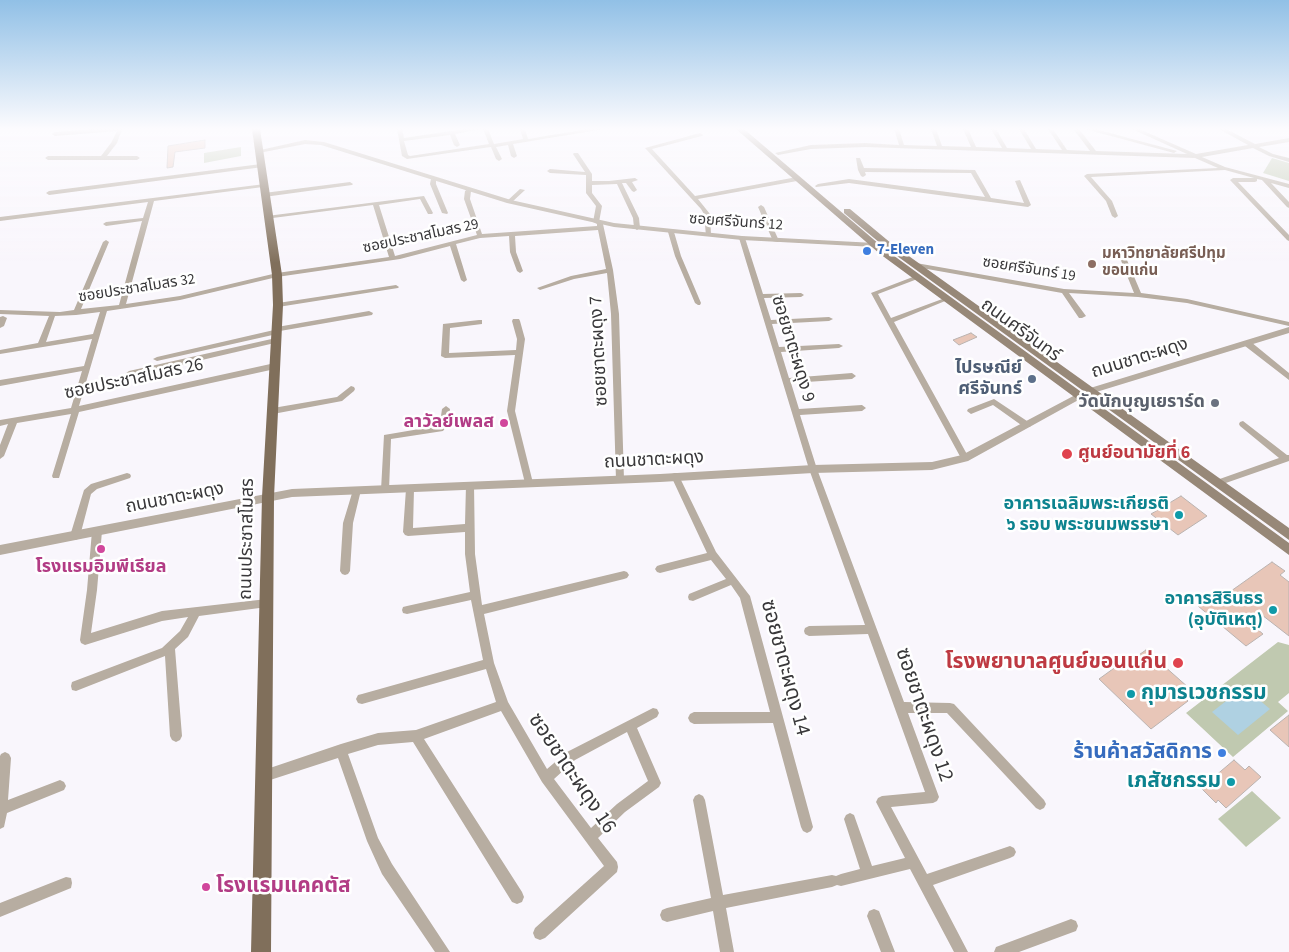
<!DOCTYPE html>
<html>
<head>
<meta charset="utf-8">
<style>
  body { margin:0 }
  canvas { display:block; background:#f9f6fc }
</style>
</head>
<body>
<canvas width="1289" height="952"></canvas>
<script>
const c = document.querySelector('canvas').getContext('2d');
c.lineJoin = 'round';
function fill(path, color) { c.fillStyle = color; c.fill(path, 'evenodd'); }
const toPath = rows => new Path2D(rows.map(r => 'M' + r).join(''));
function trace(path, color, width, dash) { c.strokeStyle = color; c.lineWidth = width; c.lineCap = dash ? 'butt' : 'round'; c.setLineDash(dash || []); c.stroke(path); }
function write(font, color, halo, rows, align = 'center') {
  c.font = font + ' "Source Sans 3","Noto Sans Thai",sans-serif'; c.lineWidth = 5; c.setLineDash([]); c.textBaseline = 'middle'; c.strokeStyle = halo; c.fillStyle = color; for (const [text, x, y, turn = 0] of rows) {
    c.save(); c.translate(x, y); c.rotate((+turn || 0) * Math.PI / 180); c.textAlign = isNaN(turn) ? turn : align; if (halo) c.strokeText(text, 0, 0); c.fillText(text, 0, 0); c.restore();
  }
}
const green = toPath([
  [241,147,241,156,204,163,204,153],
  [1272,158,1289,163,1289,181,1263,173],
  [1278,642,1289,645,1289,693,1278,702,1288,711,1233,757,1186,713],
  [1252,791,1281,818,1246,847,1218,819]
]);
const water = toPath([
  [1244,687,1270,709,1238,735,1212,712]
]);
const building = toPath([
  [205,140,205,148,175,152,173,167,167,168,168,146,205,140],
  [971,333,977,337,959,345,953,340,971,333],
  [1181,496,1207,516,1178,535,1151,514,1181,496],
  [1272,562,1285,571,1280,575,1289,582,1289,636,1262,615,1250,623,1263,634,1246,646,1198,606,1219,592,1224,596,1272,562],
  [1146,650,1189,688,1181,694,1188,701,1151,729,1099,679,1117,666,1120,668,1146,650],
  [1289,715,1289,747,1270,730,1289,715],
  [1234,760,1245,770,1249,766,1261,777,1226,808,1218,800,1216,803,1201,788,1234,760]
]);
const minor = toPath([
  [94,129,122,129,117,143,107,156,137,156,140,158,137,160,48,160,45,158,48,156,101,156,111,143,117,131,55,136,52,134,55,132,94,129],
  [397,129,402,129,404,138,465,129,481,129,455,134,460,145,457,147,454,145,450,135,404,141,408,155,410,156,489,144,483,129,488,129,494,144,523,139,520,129,525,129,528,139,588,129,604,129,513,144,517,156,514,158,511,156,508,145,496,147,502,159,499,161,496,159,491,147,407,159,402,156,397,129],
  [894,129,899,129,904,145,937,146,931,129,936,129,942,146,971,147,963,129,968,129,976,147,1002,148,991,129,996,129,1007,148,1031,149,1019,129,1024,129,1036,149,1062,150,1048,129,1053,129,1067,150,1090,151,1074,130,1079,129,1096,151,1187,154,1132,129,1139,129,1196,154,1248,145,1219,129,1226,129,1255,144,1289,138,1289,142,1259,147,1273,154,1289,158,1289,162,1269,156,1253,148,1202,157,1225,167,1289,184,1289,188,1271,183,1289,202,1289,208,1287,207,1262,180,1257,179,1257,181,1255,182,1238,182,1289,235,1289,241,1287,240,1230,180,1233,178,1254,178,1225,170,1091,177,1112,201,1118,216,1115,218,1112,216,1106,201,1084,176,1087,174,1218,168,1195,158,865,147,811,149,778,155,775,153,811,145,865,143,899,145,894,129],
  [1085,129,1095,129,1177,151,1174,153,1085,129],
  [700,133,703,135,702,136,652,149,695,196,797,177,800,179,797,181,698,199,710,214,711,235,706,236,704,214,701,209,645,148,700,133],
  [574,153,578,153,592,174,592,181,609,181,635,178,638,180,632,182,637,190,634,192,632,191,626,183,622,183,639,218,640,228,637,230,634,228,633,218,617,184,592,185,592,193,602,206,599,222,603,224,613,270,619,314,624,480,623,482,617,482,616,480,611,314,607,273,574,279,540,290,537,288,571,276,606,269,598,230,515,236,516,252,523,271,520,273,517,271,510,252,509,236,480,238,456,244,467,280,464,282,461,280,450,246,400,259,277,277,180,300,107,311,79,406,275,363,279,366,275,369,79,412,59,478,53,478,52,476,71,414,17,423,4,456,0,459,0,445,8,424,0,426,0,420,71,408,82,371,0,386,0,380,84,366,92,339,0,354,0,350,38,343,49,316,0,314,0,310,60,312,74,310,103,242,106,240,109,242,81,309,119,305,142,221,106,226,103,224,106,222,143,218,148,202,0,221,0,217,265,184,266,185,263,187,154,201,126,304,180,296,277,273,389,257,373,205,265,219,265,217,267,216,424,196,433,213,432,214,428,214,420,199,379,205,395,256,477,235,464,199,465,191,468,189,471,191,470,199,482,234,597,226,597,224,593,222,596,206,586,193,586,175,550,173,547,171,550,169,585,172,573,154,574,153],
  [100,312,93,334,46,342,55,316,76,315,100,312],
  [856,158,860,158,864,168,975,170,991,198,1024,203,1015,181,1020,180,1031,205,1028,207,849,183,816,187,815,186,818,184,849,179,985,197,971,173,865,172,866,175,863,177,861,176,858,170,856,158],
  [261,164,263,165,263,167,49,195,46,193,49,191,261,164],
  [431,179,436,180,436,184,448,213,447,214,442,213,430,184,431,179],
  [350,182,353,184,352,185,264,197,261,195,264,193,350,182],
  [520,189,525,190,511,203,507,203,507,201,520,189],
  [761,205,764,207,779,241,778,242,773,241,758,207,761,205],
  [671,230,674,232,681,256,701,303,700,305,698,305,695,303,675,256,668,232,671,230],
  [742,236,745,238,763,294,801,293,804,295,801,297,764,298,771,320,829,317,833,319,829,321,772,324,779,347,839,344,843,346,839,348,781,352,789,378,852,373,856,376,852,379,791,383,799,409,862,405,866,408,862,411,800,415,817,469,904,702,950,703,954,704,1044,800,1046,804,1044,808,1040,810,1036,808,947,713,908,713,939,797,937,801,933,803,891,807,927,874,1010,846,1014,848,1016,852,1014,856,1010,858,933,885,968,952,954,952,910,869,841,886,837,885,832,887,726,908,734,952,720,952,713,911,667,922,662,920,660,915,662,910,667,908,711,898,693,800,695,796,699,794,703,796,705,800,723,895,832,875,836,876,841,874,860,869,844,819,846,815,850,813,854,815,872,866,905,858,876,802,878,798,882,796,925,792,868,634,809,636,805,634,804,631,805,628,809,626,865,625,809,469,739,238,742,236],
  [1121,251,1124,253,1141,293,1187,299,1289,322,1289,326,1187,303,1138,297,1069,293,1086,316,1082,318,1079,318,1062,293,916,267,913,265,916,263,1064,289,1134,293,1118,253,1121,251],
  [918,275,921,277,920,278,878,294,891,318,945,298,949,298,950,299,894,322,969,458,965,461,962,460,871,293,918,275],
  [396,285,399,287,398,288,278,307,275,305,278,303,396,285],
  [369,311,373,313,372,315,280,331,280,334,277,334,157,361,153,359,157,357,274,330,274,327,277,327,369,311],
  [3,316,7,318,4,326,0,328,0,317,3,316],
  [513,319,519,319,520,321,525,339,515,411,533,483,532,485,529,486,526,485,525,483,507,411,515,355,445,358,441,356,443,324,479,320,482,320,482,324,450,328,449,353,516,350,517,339,512,321,513,319],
  [276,338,279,338,279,342,129,377,125,374,129,371,276,338],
  [1245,342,1251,342,1289,373,1289,380,1245,346,1245,342],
  [351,386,354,387,355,389,354,391,342,401,273,414,269,411,273,408,337,397,351,386],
  [994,399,1030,423,1031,425,1030,427,1024,427,993,405,971,414,967,411,968,409,994,399],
  [446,406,450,409,448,424,443,431,391,439,389,490,388,492,382,492,381,490,384,435,437,426,440,423,442,409,446,406],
  [1243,421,1287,455,1289,455,1289,461,1220,485,1214,485,1213,483,1214,481,1279,458,1240,426,1239,424,1240,422,1243,421],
  [127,473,130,474,131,476,130,478,97,489,91,494,80,536,78,539,75,540,72,539,70,536,84,490,91,484,127,473],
  [675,473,678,474,679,476,716,552,750,596,813,827,811,831,807,833,803,831,801,827,773,723,694,724,690,722,688,718,690,714,694,712,770,712,740,598,731,585,693,601,689,600,688,597,689,594,726,579,711,560,660,573,657,572,655,569,657,566,660,565,707,553,671,476,672,474,675,473],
  [470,482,473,483,474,485,475,554,482,605,624,571,627,572,629,575,627,578,624,579,484,614,494,663,508,702,547,769,567,752,653,708,657,709,659,713,657,717,637,728,661,783,659,787,625,812,598,838,617,862,618,867,617,872,545,938,540,940,535,938,533,933,535,928,604,866,542,782,501,711,424,739,522,892,524,897,522,902,517,904,512,902,413,742,378,745,348,754,378,838,392,864,450,952,435,952,382,874,367,841,338,758,264,782,260,780,258,776,260,772,264,770,341,744,378,733,416,730,496,702,486,669,362,704,358,703,356,699,358,695,362,694,483,660,471,600,407,614,403,613,402,610,403,607,407,606,470,592,465,554,465,532,408,536,405,535,403,532,406,489,407,487,410,486,413,487,414,489,413,528,465,524,466,485,467,483,470,482],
  [627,732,648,781,617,804,591,828,554,779,575,760,627,732],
  [357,487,360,488,361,490,353,523,350,571,348,574,345,575,342,574,340,571,343,523,353,490,354,488,357,487],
  [97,527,100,528,102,531,97,590,91,633,162,611,267,599,271,600,272,603,271,606,267,607,199,616,188,637,175,649,182,736,180,740,176,742,172,740,170,736,165,656,76,691,72,690,71,686,72,682,162,648,180,631,188,617,162,621,85,645,81,643,80,640,87,590,92,531,94,528,97,527],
  [5,752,9,754,11,758,8,800,60,780,64,782,66,786,64,790,7,813,4,827,0,829,0,756,1,754,5,752],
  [66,877,71,878,72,883,71,888,0,917,0,903,66,877],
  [874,909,879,911,895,952,881,952,867,916,869,911,874,909],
  [1071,919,1076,921,1078,926,1076,931,1019,952,994,952,996,947,1071,919]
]);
const tertiary = toPath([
  [305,140,324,142,511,200,614,223,742,236,875,243,879,245,875,247,742,240,614,227,507,203,321,145,305,144,259,153,256,151,305,140],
  [1289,327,1289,333,1093,393,1087,393,1085,391,1087,389,1289,327],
  [1079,393,1082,394,1084,396,1082,398,968,461,932,470,813,473,660,482,292,497,0,555,0,545,292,489,660,474,813,465,932,462,962,455,1079,393]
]);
const secondary = toPath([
  [736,129,744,129,886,250,1289,543,1289,555,880,254,736,129],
  [844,209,850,209,892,244,1289,528,1289,540,886,248,844,213,844,209]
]);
const primary = toPath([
  [252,129,260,129,282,275,283,305,274,497,271,952,251,952,262,497,273,305,272,275,252,129]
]);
const markers = [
  [867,251,5,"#3f7fe0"],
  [1092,264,5,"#8d6e63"],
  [1032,379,5,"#5c6f8a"],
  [1215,403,5,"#6b7280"],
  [504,423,5,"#d1479c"],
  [1067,454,6,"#e0444e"],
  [1179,515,5,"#0f9aa8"],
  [101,549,5,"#d1479c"],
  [1273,610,5,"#0f9aa8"],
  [1178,663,6,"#e0444e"],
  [1131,694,5,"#0f9aa8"],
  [1222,753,5,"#3f7fe0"],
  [1231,782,5,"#0f9aa8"],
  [206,887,5,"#d1479c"]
];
const farStreetnames = [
  ["ซอยศรีจันทร์ 12",736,223,4],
  ["ซอยประชาสโมสร 29",421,237,-12],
  ["ซอยศรีจันทร์ 19",1029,270,9],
  ["ซอยประชาสโมสร 32",137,289,-9]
];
const farShopnames = [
  ["7-Eleven",877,251]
];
const farEducationnames = [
  ["มหาวิทยาลัยศรีปทุม",1102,255],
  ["ขอนแก่น",1102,272]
];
const streetNames = [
  ["ถนนศรีจันทร์",1020,331,36],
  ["ซอยชาตะผดุง 9",792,349,73],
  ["ซอยชาตะผดุง 7",600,351,-93],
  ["ถนนชาตะผดุง",1140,359,-17],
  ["ซอยประชาสโมสร 26",134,380,-12],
  ["ถนนชาตะผดุง",654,461,-3],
  ["ถนนชาตะผดุง",175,499,-11],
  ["ถนนประชาสโมสร",248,539,-89]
];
const serviceNames = [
  ["ไปรษณีย์",1022,369],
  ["ศรีจันทร์",1022,390]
];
const worshipNames = [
  ["วัดนักบุญเยราร์ด",1205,403]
];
const hotelNames = [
  ["ลาวัลย์เพลส",494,423],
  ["โรงแรมอิมพีเรียล",101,568,"center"]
];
const healthNames = [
  ["ศูนย์อนามัยที่ 6",1078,454]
];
const cultureNames = [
  ["อาคารเฉลิมพระเกียรติ",1169,505],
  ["๖ รอบ พระชนมพรรษา",1169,526],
  ["อาคารสิรินธร",1263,600],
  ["(อุบัติเหตุ)",1263,621]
];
const nearHealthnames = [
  ["โรงพยาบาลศูนย์ขอนแก่น",1167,663]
];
const nearStreetnames = [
  ["ซอยชาตะผดุง 14",784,668,75],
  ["ซอยชาตะผดุง 12",923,715,71],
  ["ซอยชาตะผดุง 16",571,774,56]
];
const nearCulturenames = [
  ["กุมารเวชกรรม",1141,694],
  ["เภสัชกรรม",1221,782,"right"]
];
const nearShopnames = [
  ["ร้านค้าสวัสดิการ",1212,753]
];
const nearHotelnames = [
  ["โรงแรมแคคตัส",216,887]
];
fill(green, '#c0c9b0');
fill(water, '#afd1e2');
fill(building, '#e8c6b8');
trace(building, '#bab3b0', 1);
fill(minor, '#b7ada1');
fill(tertiary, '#b7ada1');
fill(secondary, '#978878');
fill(primary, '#806f5b');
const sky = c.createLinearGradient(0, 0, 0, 263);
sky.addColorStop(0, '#91c0e6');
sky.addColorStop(0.49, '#fcfbfe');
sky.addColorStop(1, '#fcfbfe00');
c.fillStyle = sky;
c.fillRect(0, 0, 1289, 263);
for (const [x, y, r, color] of markers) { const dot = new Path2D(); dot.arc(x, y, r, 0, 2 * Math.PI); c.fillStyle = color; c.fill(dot); trace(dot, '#fff', 2); }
write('15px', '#39383a', '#fff', farStreetnames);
write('bold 15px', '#366cbe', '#fff', farShopnames, 'left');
write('bold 15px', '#785e54', '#fff', farEducationnames, 'left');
write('18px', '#39383a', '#fff', streetNames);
write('bold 18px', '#4e5e75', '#fff', serviceNames, 'right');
write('bold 18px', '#5b616d', '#fff', worshipNames, 'right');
write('bold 18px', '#b23c85', '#fff', hotelNames, 'right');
write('bold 18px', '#be3a42', '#fff', healthNames, 'left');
write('bold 18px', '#0d838f', '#fff', cultureNames, 'right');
write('bold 21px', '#be3a42', '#fff', nearHealthnames, 'right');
write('21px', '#39383a', '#fff', nearStreetnames);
write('bold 21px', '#0d838f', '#fff', nearCulturenames, 'left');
write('bold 21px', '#366cbe', '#fff', nearShopnames, 'right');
write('bold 21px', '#b23c85', '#fff', nearHotelnames, 'left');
</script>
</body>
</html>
